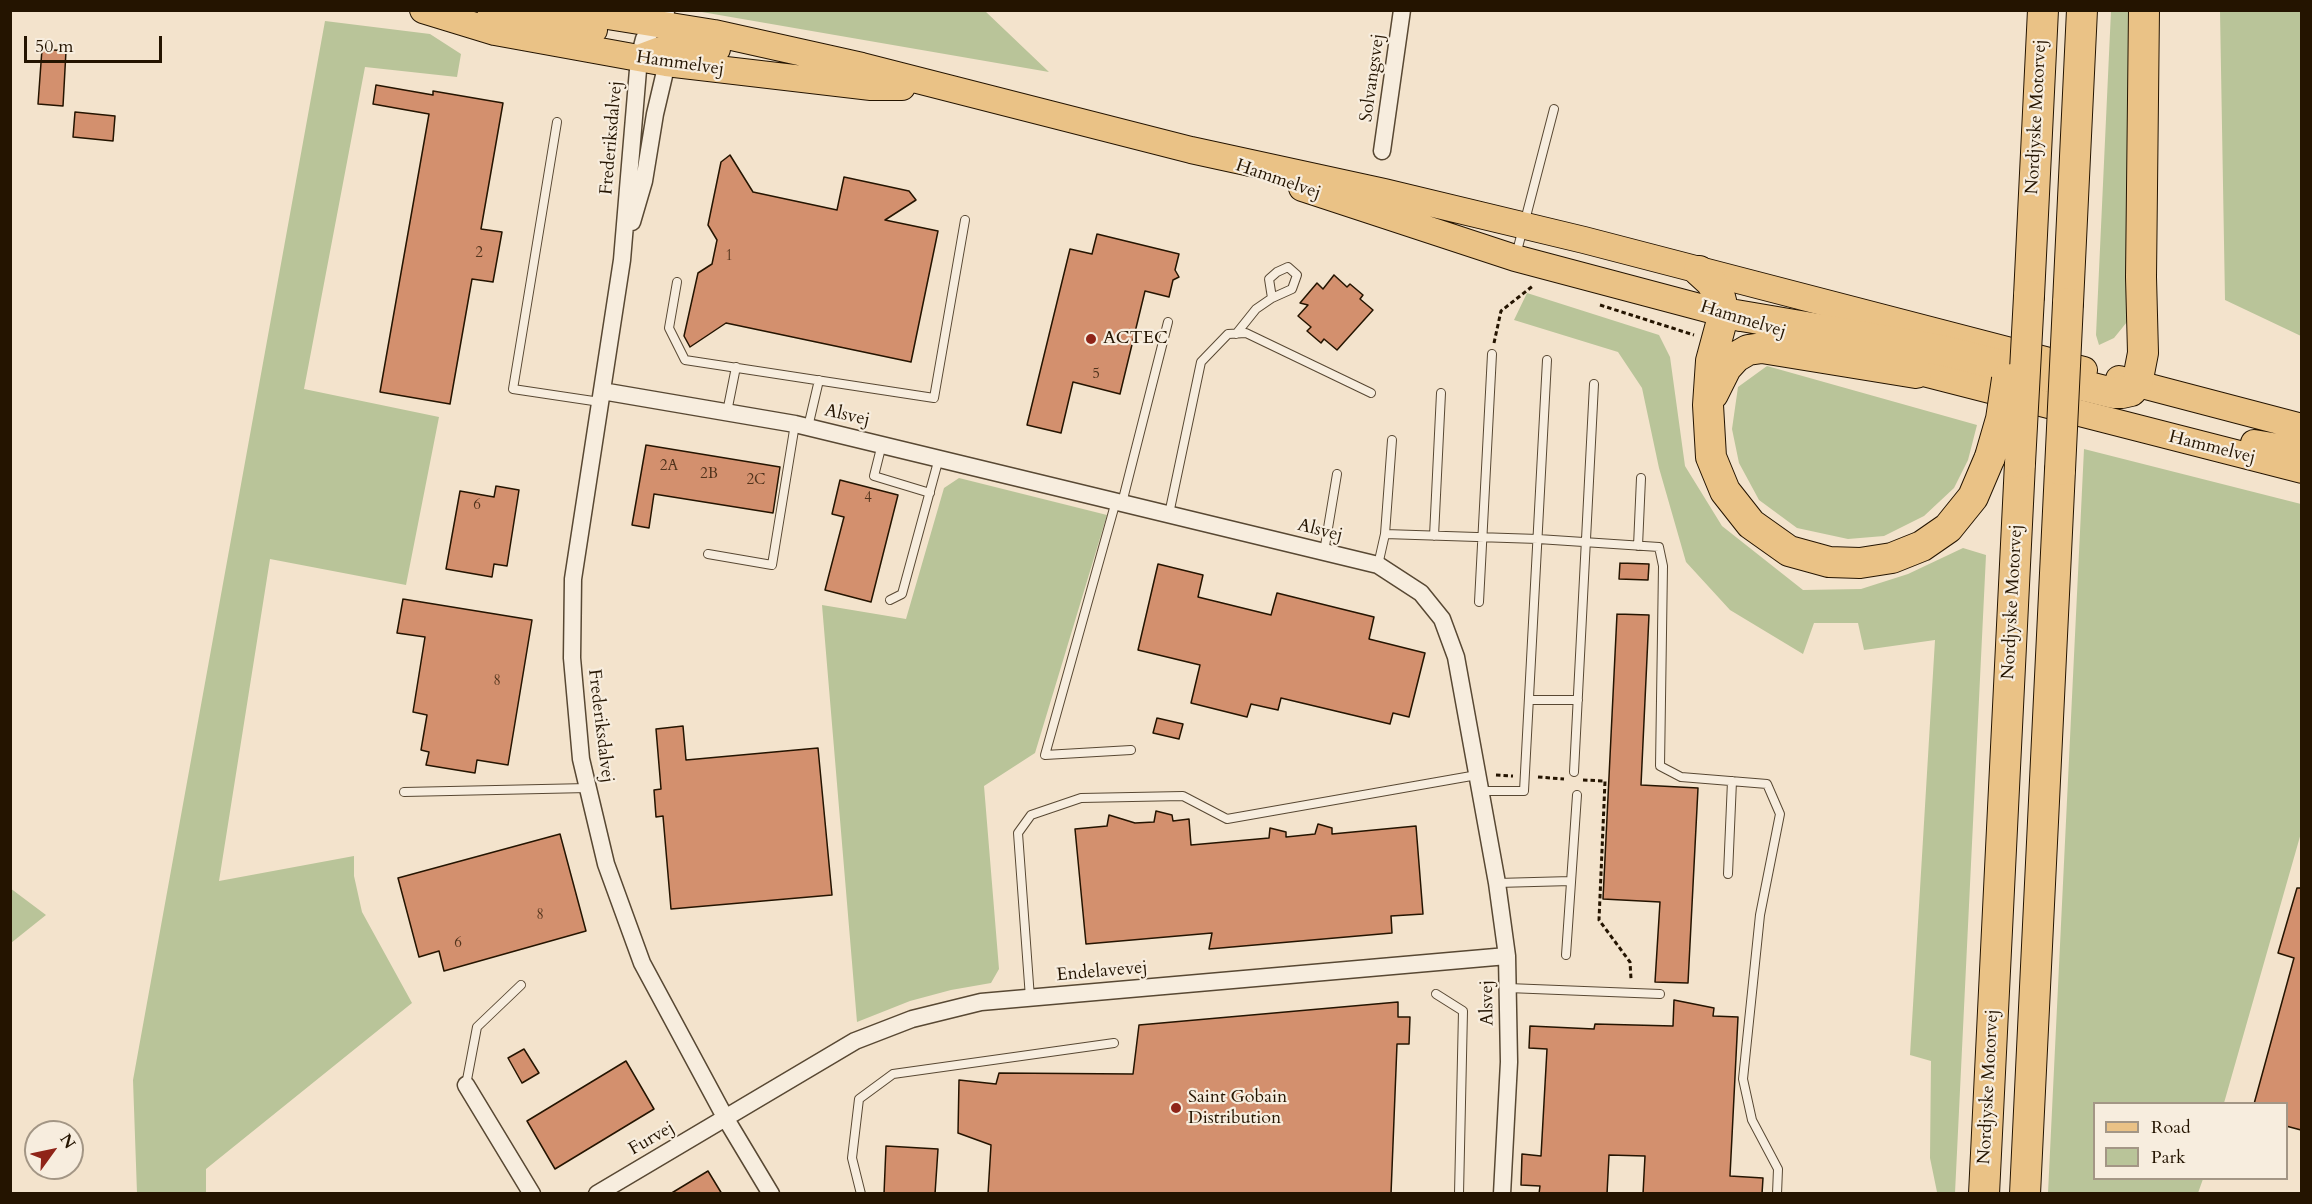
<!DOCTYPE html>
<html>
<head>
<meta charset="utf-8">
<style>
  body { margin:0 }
  #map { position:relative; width:2312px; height:1204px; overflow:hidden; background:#f3e3cc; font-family:Cardo,serif }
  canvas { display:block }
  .frame { position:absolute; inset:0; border:12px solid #241400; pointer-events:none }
  .legend { position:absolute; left:2093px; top:1102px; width:195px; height:78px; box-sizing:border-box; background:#f7edde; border:2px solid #a39685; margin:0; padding:8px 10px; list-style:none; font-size:18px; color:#241400 }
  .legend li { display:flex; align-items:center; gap:12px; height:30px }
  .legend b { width:30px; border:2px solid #a39685 }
  .north { position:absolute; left:24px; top:1120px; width:60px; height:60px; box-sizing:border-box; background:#f7edde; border:2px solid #a39685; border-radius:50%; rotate:57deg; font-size:16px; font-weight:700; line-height:24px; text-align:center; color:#241400 }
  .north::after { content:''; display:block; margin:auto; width:21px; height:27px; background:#8f2418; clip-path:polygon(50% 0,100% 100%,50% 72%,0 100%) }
  .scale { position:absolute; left:24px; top:36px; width:138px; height:27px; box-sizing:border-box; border:3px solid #241400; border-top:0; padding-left:8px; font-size:18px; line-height:21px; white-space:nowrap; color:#241400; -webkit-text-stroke:4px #f7edde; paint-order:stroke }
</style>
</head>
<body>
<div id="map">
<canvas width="2312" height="1204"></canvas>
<div class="frame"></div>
<ul class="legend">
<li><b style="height:8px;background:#eac286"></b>Road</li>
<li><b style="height:16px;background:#b9c499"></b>Park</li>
</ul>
<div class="north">N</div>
<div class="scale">50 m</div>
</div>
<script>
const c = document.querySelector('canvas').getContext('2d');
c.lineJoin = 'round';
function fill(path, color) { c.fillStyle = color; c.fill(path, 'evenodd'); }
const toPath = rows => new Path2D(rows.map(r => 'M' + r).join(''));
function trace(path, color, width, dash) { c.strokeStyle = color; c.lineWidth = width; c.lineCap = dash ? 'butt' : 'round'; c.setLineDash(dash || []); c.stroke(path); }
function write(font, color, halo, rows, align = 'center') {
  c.font = font + ' Cardo,serif'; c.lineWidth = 4.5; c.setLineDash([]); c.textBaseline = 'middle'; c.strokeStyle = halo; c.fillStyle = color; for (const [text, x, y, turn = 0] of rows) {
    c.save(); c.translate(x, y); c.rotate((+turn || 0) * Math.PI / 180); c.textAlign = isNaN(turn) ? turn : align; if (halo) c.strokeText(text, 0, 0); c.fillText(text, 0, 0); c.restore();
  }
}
const green = toPath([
  [696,11,985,11,1049,72],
  [2111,11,2131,11,2131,317,2114,338,2099,345,2096,335],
  [2220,11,2301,11,2301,336,2225,300],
  [325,21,430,34,461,54,457,77,365,67,304,389,439,417,406,585,270,559,219,881,354,856,354,876,362,912,412,1003,206,1169,206,1193,137,1193,133,1080],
  [1527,293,1659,335,1670,357,1685,466,1722,526,1803,590,1861,589,1908,574,1963,548,1986,555,1955,1193,1937,1192,1930,1158,1931,1061,1910,1055,1935,640,1864,650,1858,623,1814,623,1803,654,1730,610,1686,562,1659,468,1642,388,1618,352,1514,320],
  [1767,366,1977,425,1968,460,1954,488,1924,516,1884,536,1848,539,1797,528,1759,500,1739,463,1732,429,1738,387],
  [2084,449,2301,504,2301,833,2224,1103,2094,1104,2094,1178,2203,1179,2198,1193,2048,1193],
  [959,478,1107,515,1035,753,984,786,999,969,991,983,951,990,910,1001,857,1022,822,605,906,619,944,488],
  [10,888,46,915,11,943,10,943]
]);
const building = toPath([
  [42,49,66,51,63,106,38,104,42,49],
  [376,85,433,95,433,91,503,103,481,229,502,232,493,282,472,279,450,404,380,392,429,114,373,104,376,85],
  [75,112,115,116,113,141,73,137,75,112],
  [730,155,753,192,837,210,844,177,909,191,916,200,885,220,938,231,911,362,726,323,690,347,684,336,698,273,712,264,717,240,708,225,721,162,730,155],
  [1097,234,1179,254,1175,270,1179,277,1173,280,1169,297,1145,291,1120,394,1073,382,1061,433,1027,425,1070,249,1092,254,1097,234],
  [1334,275,1347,287,1350,284,1363,295,1360,299,1373,310,1337,350,1324,339,1321,343,1307,331,1311,327,1298,316,1308,305,1300,303,1317,283,1323,289,1334,275],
  [646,445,780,467,773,513,654,494,649,528,632,525,646,445],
  [840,480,898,495,871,602,825,590,844,517,832,514,840,480],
  [496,486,519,490,507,566,494,564,492,577,446,569,460,491,494,497,496,486],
  [1620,563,1649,564,1648,580,1619,579,1620,563],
  [1158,564,1203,575,1198,597,1271,615,1277,593,1374,617,1369,639,1425,653,1409,717,1393,713,1390,724,1281,698,1278,710,1251,704,1247,717,1191,703,1200,665,1138,650,1158,564],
  [403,599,532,620,508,765,477,760,475,773,426,765,429,752,421,750,427,715,413,712,425,637,397,633,403,599],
  [1617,614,1649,615,1641,785,1698,788,1688,983,1655,982,1660,902,1603,899,1617,614],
  [1157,718,1183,724,1179,739,1153,733,1157,718],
  [683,726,686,760,818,748,832,895,671,909,663,816,656,817,654,790,661,789,656,729,683,726],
  [1156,811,1172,815,1173,821,1189,819,1191,845,1269,838,1270,828,1286,832,1286,837,1315,834,1318,824,1332,828,1332,834,1416,826,1423,914,1391,916,1392,933,1209,949,1212,933,1086,944,1075,829,1107,826,1109,815,1135,823,1154,822,1156,811],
  [560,834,586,931,444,971,439,951,419,957,398,878,560,834],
  [2297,888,2301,888,2301,1130,2286,1126,2286,1104,2254,1104,2294,958,2278,953,2297,888],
  [1674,1000,1714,1008,1713,1016,1738,1017,1730,1176,1763,1178,1762,1194,1643,1194,1645,1156,1609,1155,1607,1194,1539,1194,1540,1186,1521,1185,1522,1154,1541,1156,1547,1049,1529,1048,1530,1026,1594,1029,1595,1024,1673,1026,1674,1000],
  [1398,1002,1398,1017,1410,1017,1409,1044,1397,1044,1391,1194,988,1194,991,1145,958,1133,959,1080,996,1084,999,1073,1133,1074,1139,1025,1398,1002],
  [524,1049,539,1073,522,1083,508,1058,524,1049],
  [626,1061,654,1109,555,1169,527,1121,626,1061],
  [886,1146,938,1149,935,1194,884,1194,886,1146],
  [708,1171,722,1194,670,1194,708,1171]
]);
const path = toPath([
  [1600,305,1694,335],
  [1494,343,1501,311,1534,285],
  [1496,775,1513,776],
  [1538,777,1564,779],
  [1583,780,1605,781,1599,920,1630,962,1631,979]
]);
const service = toPath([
  [557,122,513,389,600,402],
  [1516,255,1554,109],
  [677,282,669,328,685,360,934,398,965,220],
  [1236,334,1256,309,1272,298,1292,289,1297,275,1288,267,1277,272,1269,279,1272,298],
  [727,412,736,367],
  [808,427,819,380],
  [882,444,874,476,930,493],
  [1116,501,1045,755,1131,750],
  [1122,503,1168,322],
  [1169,514,1201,362,1228,334,1246,333,1371,393],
  [1385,534,1392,440],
  [1434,536,1441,393],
  [1638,546,1641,478],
  [1324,552,1337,474],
  [708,554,772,565,795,424],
  [1378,565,1385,534,1538,539,1659,547,1663,566,1660,766,1681,777,1767,784,1780,814,1760,915,1743,1079,1752,1120,1778,1169,1777,1194],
  [890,600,902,594,939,458],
  [1479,602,1492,354],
  [1529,700,1578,700],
  [1574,772,1594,384],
  [1480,791,1524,791,1547,360],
  [404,792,588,788],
  [1728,874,1732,781],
  [1497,883,1571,881],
  [1566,955,1577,795],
  [1508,988,1660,994],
  [1436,994,1463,1011,1459,1194],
  [1030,998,1018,833,1031,815,1081,798,1183,796,1227,819,1477,775],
  [466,1085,477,1027,521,985],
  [861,1194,852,1158,859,1099,893,1074,1114,1043]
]);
const minor = toPath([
  [657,25,644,39,639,58,622,260,573,579,572,658,581,759,606,864,642,963,726,1119,771,1194],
  [1382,151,1402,10],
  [632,222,644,181,655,114,671,46,665,26,666,10],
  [602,391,795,424,1378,565,1421,593,1442,619,1456,657,1497,883,1507,956,1509,1062,1502,1194],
  [466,1085,532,1194],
  [597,1194,855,1041,912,1019,981,1002,1507,956]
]);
const primary = toPath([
  [423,10,495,32,666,63,871,87,902,87],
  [570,10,714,33,862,66,1191,150,1384,192,1584,240,2084,370],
  [490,17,513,17,594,30],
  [639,58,671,46,717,49],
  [1302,188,1515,258,1741,318],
  [1896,366,2302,470],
  [2119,379,2302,427],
  [2254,443,2302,451]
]);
const motorway = toPath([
  [1699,271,1711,282,1720,297,1724,313,1711,361,1708,405,1711,457,1725,491,1751,524,1789,551,1829,562,1860,563,1892,558,1922,546,1948,528,1973,497,1990,457],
  [2029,296,2043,10],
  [2068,303,2082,10],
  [1724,313,1941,350,2113,393,2122,393,2131,391,2137,384,2143,353,2141,277,2144,10],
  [1713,394,1726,368,1736,357,1748,350,1762,348,1916,373],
  [1984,1194,2020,463],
  [2025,1194,2060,470]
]);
const motorwayBridge = toPath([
  [1990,457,2001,419,2007,379],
  [2020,463,2029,296],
  [2060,470,2068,303]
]);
const markers = [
  [1091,339,6,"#8f2418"],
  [1176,1108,6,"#8f2418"]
];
const numberNames = [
  ["2",479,254],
  ["1",729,257],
  ["5",1096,375],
  ["2A",669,467],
  ["2B",709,475],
  ["2C",756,481],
  ["4",868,499],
  ["6",477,506],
  ["8",497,682],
  ["8",540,916],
  ["6",458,944]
];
const streetNames = [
  ["Hammelvej",680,64,8],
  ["Solvangsvej",1373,78,-82],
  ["Nordjyske Motorvej",2037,117,-87],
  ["Frederiksdalvej",612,138,-85],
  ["Hammelvej",1278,180,19],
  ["Hammelvej",1743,320,17],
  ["Alsvej",847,416,13],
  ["Hammelvej",2212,448,14],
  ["Alsvej",1320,531,14],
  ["Nordjyske Motorvej",2013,602,-87],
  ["Frederiksdalvej",600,726,83],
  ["Endelavevej",1102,972,-5],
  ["Alsvej",1488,1003,-91],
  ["Nordjyske Motorvej",1989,1087,-87],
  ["Furvej",652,1139,-30]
];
const poiNames = [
  ["ACTEC",1103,339],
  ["Saint Gobain",1188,1098],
  ["Distribution",1188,1119]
];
fill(green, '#b9c499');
fill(building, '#d3906e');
trace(building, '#241400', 1.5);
trace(service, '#584833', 10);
trace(minor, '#584833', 19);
trace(primary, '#241400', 28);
trace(motorway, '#241400', 32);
trace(path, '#241400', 3, [4.5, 3]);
trace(service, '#f7edde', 8);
trace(minor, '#f7edde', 16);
trace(primary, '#eac286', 26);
trace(motorway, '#eac286', 30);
trace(motorwayBridge, '#241400', 32, []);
trace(motorwayBridge, '#eac286', 30);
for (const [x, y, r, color] of markers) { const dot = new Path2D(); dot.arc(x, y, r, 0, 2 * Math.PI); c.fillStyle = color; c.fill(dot); trace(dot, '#f7edde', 2); }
write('15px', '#50331c', null, numberNames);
write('18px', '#241400', '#f7edde', streetNames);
write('18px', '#241400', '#f7edde', poiNames, 'left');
</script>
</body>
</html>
